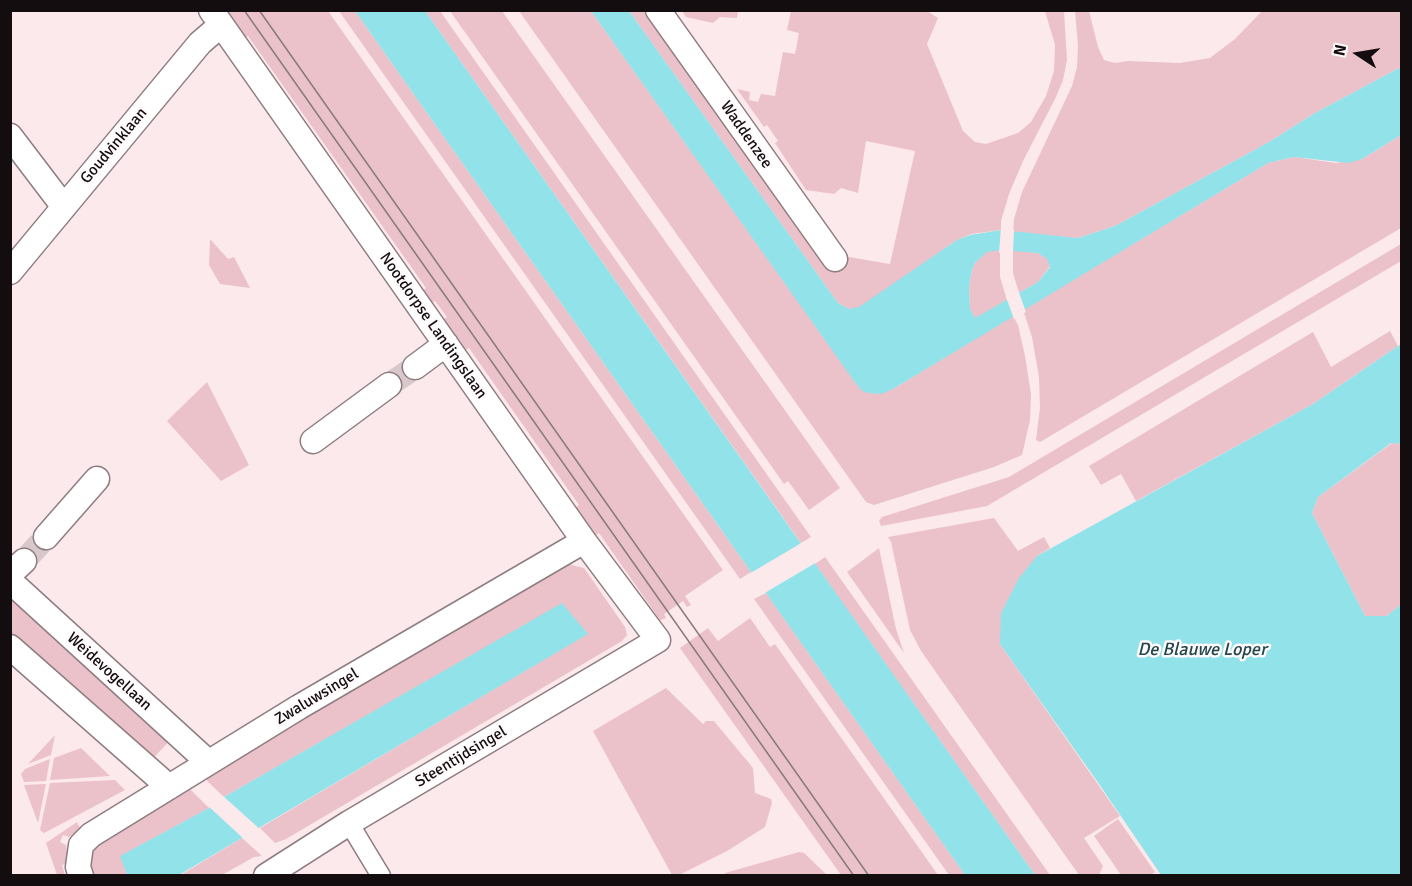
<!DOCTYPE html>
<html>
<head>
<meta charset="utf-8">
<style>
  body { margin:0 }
  #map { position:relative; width:1412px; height:886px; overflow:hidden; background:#fce9ec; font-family:Signika,sans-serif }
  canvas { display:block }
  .frame { position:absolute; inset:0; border:12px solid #140d0f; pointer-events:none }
  .north { position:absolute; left:1328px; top:24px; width:60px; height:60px; -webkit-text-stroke:4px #fffafb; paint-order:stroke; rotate:282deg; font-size:16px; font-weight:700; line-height:24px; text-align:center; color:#140d0f }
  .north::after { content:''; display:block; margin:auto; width:21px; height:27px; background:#140d0f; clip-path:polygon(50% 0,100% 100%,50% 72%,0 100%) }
</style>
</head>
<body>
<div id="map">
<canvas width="1412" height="886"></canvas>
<div class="frame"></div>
<div class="north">N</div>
</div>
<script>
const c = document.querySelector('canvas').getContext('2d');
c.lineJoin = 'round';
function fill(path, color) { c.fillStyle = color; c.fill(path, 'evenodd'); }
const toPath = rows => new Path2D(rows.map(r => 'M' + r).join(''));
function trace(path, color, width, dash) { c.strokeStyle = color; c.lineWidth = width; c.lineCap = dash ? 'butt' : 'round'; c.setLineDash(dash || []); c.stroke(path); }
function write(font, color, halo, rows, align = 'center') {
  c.font = font + ' Signika,sans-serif'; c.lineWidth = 5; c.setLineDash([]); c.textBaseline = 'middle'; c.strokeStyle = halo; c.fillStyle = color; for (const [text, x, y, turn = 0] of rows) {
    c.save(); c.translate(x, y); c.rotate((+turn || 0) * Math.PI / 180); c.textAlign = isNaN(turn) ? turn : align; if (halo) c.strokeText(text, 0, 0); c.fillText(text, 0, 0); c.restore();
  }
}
const green = toPath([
  [220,11,328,11,723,570,685,596,691,605,687,607,683,601,664,614,666,618,660,620,599,533,592,538,572,510,579,505,469,348,461,353,440,322,447,317,435,301,428,305,419,293,426,288,248,36,241,41],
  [339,11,355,11,751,572,740,579],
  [425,11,440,11,811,537,801,543],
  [450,11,502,11,840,488,809,510,788,481,784,484],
  [519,11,591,11,861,390,893,389,1013,316,1018,325,1025,356,1031,394,1030,420,1022,455,994,467,874,505,866,502],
  [629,11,646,11,828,267,843,256,890,264,915,151,866,141,858,193,841,188,834,194,806,190,775,143,778,141,767,125,764,127,737,89,750,92,749,100,758,102,761,94,775,96,783,52,795,54,799,33,787,30,791,11,927,11,938,18,927,44,963,131,975,142,986,144,1018,133,1031,122,1046,96,1054,71,1055,45,1045,11,1064,11,1067,60,1063,80,1056,97,1023,161,1009,194,1001,221,1001,230,971,234,957,240,886,290,859,308,849,309,838,303],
  [682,11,738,11,737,18,720,17,713,23,686,17],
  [1075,11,1089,11,1098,47,1104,60,1115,63,1128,61,1180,63,1210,58,1235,39,1262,11,1401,11,1401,67,1315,113,1269,142,1115,226,1078,238,1013,232,1014,219,1022,192,1072,86,1077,67,1078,46],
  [1401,135,1401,228,1040,442,1036,440,1040,408,1039,377,1032,337,1023,310,1268,163,1294,157,1336,163,1362,159],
  [210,239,228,259,234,257,250,288,220,284,209,265],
  [1401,244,1401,261,987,506,881,526,879,521,882,517,1009,477],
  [991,250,1000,250,1000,277,1007,300,975,319,970,309,969,287,972,270,975,263,986,252],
  [1013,250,1038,253,1048,259,1050,266,1038,282,1019,293,1013,273],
  [1390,331,1398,346,1313,404,1136,501,1121,474,1101,485,1089,466,1313,332,1331,367],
  [207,382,249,465,221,481,167,421],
  [1392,443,1401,444,1401,604,1387,616,1365,616,1312,513,1318,497],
  [994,518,1018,551,1044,537,1050,548,1037,556,1000,644,1120,816,1084,838,1103,866,1099,875,1079,875,921,651,910,630,891,542,888,537],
  [879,548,896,629,904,653,847,572],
  [825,557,1050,875,1035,875,815,564],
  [567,564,584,568,625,627,627,635,622,641,286,839,275,843,260,828,587,634,562,604,224,797,207,781,209,774],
  [10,590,172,738,149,763,11,637],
  [766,593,965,875,949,875,754,599],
  [750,618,770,647,775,644,938,875,841,875,680,648,708,628,718,641],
  [666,688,703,724,706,721,714,721,753,768,755,793,771,799,772,803,765,827,727,851,679,875,672,875,593,731],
  [55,735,51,755,28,764],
  [81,748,110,776,50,780,54,758],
  [50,759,46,781,24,782,21,774,25,769],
  [115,780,125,790,44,833,40,830,50,783],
  [46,784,38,823,24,785],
  [190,789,209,808,121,856,127,875,94,875,90,863,90,849,183,790],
  [1118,819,1155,872,1150,875,1121,875,1094,836],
  [77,822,80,828,69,837,63,835,60,842,66,845,68,863,62,865,65,875,57,875,46,843],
  [242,838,262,856,254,857,222,875,179,876],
  [799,852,804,853,827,875,724,875,725,873]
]);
const water = toPath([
  [355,11,425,11,1035,875,965,875],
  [591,11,629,11,838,303,849,309,859,307,957,240,970,235,1001,230,1078,238,1115,226,1269,142,1315,113,1401,67,1401,135,1362,159,1348,163,1294,157,1268,163,893,389,881,394,868,393,861,390,854,381],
  [1000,250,1038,253,1047,259,1050,267,1038,282,975,318,970,309,969,287,972,270,975,263,987,252],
  [1401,344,1401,444,1391,443,1318,497,1312,513,1365,616,1387,616,1401,604,1401,875,1161,875,1099,784,1000,644,1001,613,1019,578,1037,556,1313,404],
  [562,603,588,634,179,875,127,875,120,856,209,808,224,797]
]);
const pier = toPath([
  [1001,227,1014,229,1013,253,999,253],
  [1018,290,1026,312,1014,319,1006,297],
  [803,542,817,562,763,594,749,574],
  [222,795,262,831,245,840,207,805]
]);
const minorTunnel = toPath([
  [389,385,415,367],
  [24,561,46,537]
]);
const pedestrian = toPath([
  [349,823,381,876]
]);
const minor = toPath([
  [211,10,584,541,658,640,349,823,266,876],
  [658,10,835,259],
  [10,136,64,207],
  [10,272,200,43,221,25],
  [415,367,446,344],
  [313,441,389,385],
  [46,537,97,479],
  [10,574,24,561],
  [10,581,208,762],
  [10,647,169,787],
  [81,876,78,867,81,845,91,835,299,707,584,541]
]);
const tram = toPath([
  [244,10,854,876],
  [259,10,869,876]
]);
const streetNames = [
  ["Waddenzee",746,135,55],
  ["Goudvinklaan",114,146,-50],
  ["Nootdorpse Landingslaan",433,326,55],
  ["Weidevogellaan",109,672,42],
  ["Zwaluwsingel",317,697,-31],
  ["Steentijdsingel",461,757,-31]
];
const waterNames = [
  ["De Blauwe Loper",1202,650]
];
fill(green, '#ebc1ca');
fill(water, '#92e2e9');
fill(pier, '#fce9ec');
trace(minorTunnel, '#d9c8cb', 24, [24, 12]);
trace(pedestrian, '#8e7d80', 21);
trace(minor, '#8e7d80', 27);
trace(pedestrian, '#fff', 18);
trace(minor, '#fff', 24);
trace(tram, '#887b7e', 1.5);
write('16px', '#140d0f', '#fffafb', streetNames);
write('italic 18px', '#21474b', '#fffafb', waterNames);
</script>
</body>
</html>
